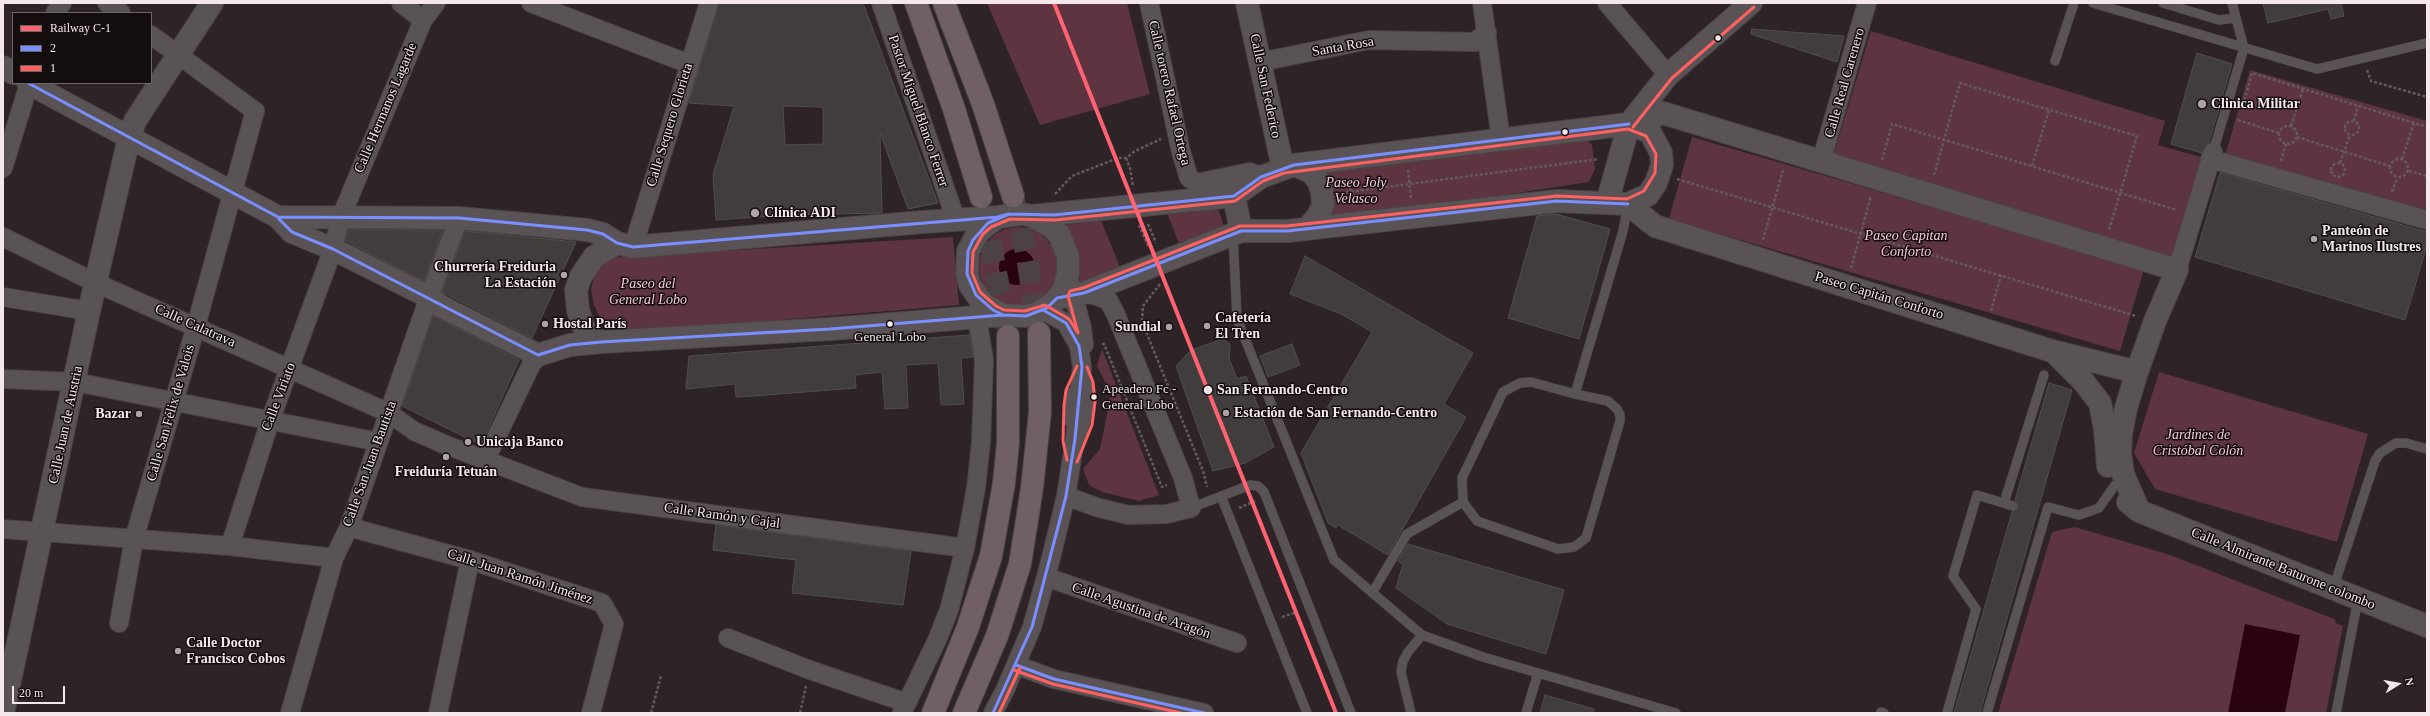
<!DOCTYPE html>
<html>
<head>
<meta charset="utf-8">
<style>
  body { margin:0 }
  #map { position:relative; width:2430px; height:716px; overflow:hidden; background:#2e2427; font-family:Georgia,serif }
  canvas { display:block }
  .frame { position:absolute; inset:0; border:4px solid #f4e8eb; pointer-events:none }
  .legend { position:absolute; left:12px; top:12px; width:140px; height:72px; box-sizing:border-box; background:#140d0e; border:1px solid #6e6566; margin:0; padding:5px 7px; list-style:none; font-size:12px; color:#f4e8eb }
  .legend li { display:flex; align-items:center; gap:8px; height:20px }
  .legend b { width:20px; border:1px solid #6e6566 }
  .north { position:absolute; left:2378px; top:664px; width:40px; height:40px; -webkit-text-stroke:3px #140d0e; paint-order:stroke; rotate:79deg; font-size:11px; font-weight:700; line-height:16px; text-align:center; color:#f4e8eb }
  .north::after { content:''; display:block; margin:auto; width:14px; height:18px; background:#f4e8eb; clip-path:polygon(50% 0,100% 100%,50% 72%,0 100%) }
  .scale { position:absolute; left:12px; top:686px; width:53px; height:18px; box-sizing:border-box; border:2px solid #f4e8eb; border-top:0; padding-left:5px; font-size:12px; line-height:14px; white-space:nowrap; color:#f4e8eb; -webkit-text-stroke:3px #140d0e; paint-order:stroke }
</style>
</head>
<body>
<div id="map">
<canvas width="2430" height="716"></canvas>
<div class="frame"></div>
<ul class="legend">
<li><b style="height:5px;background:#ff6270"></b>Railway C-1</li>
<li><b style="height:5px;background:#7a8fff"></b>2</li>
<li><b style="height:5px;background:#ff6060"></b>1</li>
</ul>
<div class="north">N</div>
<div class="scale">20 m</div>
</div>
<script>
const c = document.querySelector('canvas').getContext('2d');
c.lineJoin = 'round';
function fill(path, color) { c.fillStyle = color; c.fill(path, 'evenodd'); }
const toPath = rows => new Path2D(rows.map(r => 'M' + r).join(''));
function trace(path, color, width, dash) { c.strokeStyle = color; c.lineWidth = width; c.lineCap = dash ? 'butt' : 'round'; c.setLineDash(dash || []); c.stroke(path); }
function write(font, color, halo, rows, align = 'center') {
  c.font = font + ' Georgia,serif'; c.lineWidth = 3; c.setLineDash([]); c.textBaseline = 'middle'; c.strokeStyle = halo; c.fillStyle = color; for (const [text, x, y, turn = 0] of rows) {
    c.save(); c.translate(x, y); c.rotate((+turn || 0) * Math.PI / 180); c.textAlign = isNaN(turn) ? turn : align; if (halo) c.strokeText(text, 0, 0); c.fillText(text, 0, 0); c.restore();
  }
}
const green = toPath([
  [987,3,1127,3,1150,94,1040,125],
  [1871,31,2165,121,2158,145,2204,158,2173,261,1833,157],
  [2250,70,2427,121,2427,215,2225,156],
  [1692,137,2144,269,2120,351,1669,219],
  [1587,139,1592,145,1595,169,1589,182,1339,220,1331,214,1326,172],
  [1218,208,1224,226,1179,243,1167,213],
  [1101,220,1120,267,1086,281,1080,281,1064,229,1067,225],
  '979 266a39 39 0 1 1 78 0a39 39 0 1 1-78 0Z',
  [953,237,959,305,624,333,609,327,601,320,594,305,591,289,594,278,607,258],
  [1102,349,1159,495,1139,501,1102,492,1089,485,1083,469,1100,449,1111,393,1097,366],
  [2159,372,2368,434,2337,542,2155,489,2134,453],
  [2075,527,2170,555,2334,619,2336,623,2343,626,2326,713,1998,713,2052,532]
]);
const water = toPath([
  '999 267a18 18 0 1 1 36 0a18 18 0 1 1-36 0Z',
  [2245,624,2300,635,2285,713,2228,713]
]);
const building = toPath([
  [719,3,863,3,938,203,908,209,880,133,882,213,787,215,716,220,713,175,734,106,689,103,719,3],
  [783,106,823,107,823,144,785,145,783,106],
  [2263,3,2341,3,2344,16,2331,19,2328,9,2268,23,2263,3],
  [1752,29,1844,36,1837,62,1751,34,1752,29],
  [2197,53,2232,64,2209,142,2206,145,2202,153,2171,144,2197,53],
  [2220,173,2427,232,2427,245,2405,320,2195,257,2220,173],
  [1556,214,1610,229,1579,339,1508,318,1537,216,1556,214],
  [349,230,443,230,424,281,346,241,349,230],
  [465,231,576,242,532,338,442,292,465,231],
  [1305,256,1473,353,1444,404,1466,417,1388,555,1338,525,1336,528,1328,523,1301,453,1372,332,1341,314,1290,294,1305,256],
  [433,316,519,360,481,445,402,406,433,316],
  [969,335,973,357,961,358,964,404,941,405,938,363,906,365,908,408,885,409,882,372,855,375,856,388,753,396,736,397,735,384,686,389,689,356,969,335],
  [1223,339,1230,344,1229,358,1237,379,1246,376,1274,447,1245,463,1213,471,1176,366,1191,350,1223,339],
  [1292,344,1300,365,1268,377,1260,356,1292,344],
  [2049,383,2072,390,1980,713,1954,713,2012,512,2019,507,2015,500,2049,383],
  [716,525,911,551,903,605,792,593,796,560,713,550,716,525],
  [1408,544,1564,590,1546,654,1447,624,1396,588,1403,564,1398,561,1408,544],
  [1545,695,1594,709,1594,713,1540,713,1545,695]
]);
const highwayTunnel = toPath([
  [1013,197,1027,256,1038,330],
  [984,208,1007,331]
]);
const path = toPath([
  [2367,70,2371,81,2427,97],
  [2243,105,2252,73,2427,127],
  [2238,120,2279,133],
  '2345 128a7 7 0 1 1 14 0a7 7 0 1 1-14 0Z',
  [2354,121,2358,106],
  '2279 135a9 9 0 1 1 18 0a9 9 0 1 1-18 0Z',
  [2291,126,2303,89],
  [2297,137,2390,166],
  [1126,158,1130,168,1133,186],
  '2390 168a9 9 0 1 1 18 0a9 9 0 1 1-18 0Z',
  [2402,159,2414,123],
  [1882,160,1892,124,2177,210],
  [2281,161,2286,144],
  '2331 170a7 7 0 1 1 14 0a7 7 0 1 1-14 0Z',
  [2340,163,2350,135],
  [2032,166,2049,110],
  [1408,170,1411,198],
  [2409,171,2427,176],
  [1934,175,1960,83,2137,136,2109,230],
  [1349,178,1352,205],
  [1677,179,2136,316],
  [2392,192,2397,178],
  [1341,193,1599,159],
  [1055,194,1072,176,1118,158,1126,158,1135,151,1161,139],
  [1148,224,1156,243],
  [1139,225,1149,248],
  [1763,240,1783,170],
  [1851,268,1871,196],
  [1160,284,1143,306,1142,322,1203,471,1207,487],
  [1991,311,2001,275],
  [1102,344,1104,344,1162,487,1167,485],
  [1239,508,1255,501],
  [1282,617,1297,612],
  [651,713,661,676],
  [800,713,806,686]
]);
const lane = toPath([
  [2093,3,2317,69,2427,43],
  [2163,3,2219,20,2236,18],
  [2055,61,2074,3],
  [2213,152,2244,48,2232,3],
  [1233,234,1237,319,1334,560,1422,635,1483,657,1676,713],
  [1575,394,1608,401,1617,409,1620,415,1620,421,1586,538,1574,547,1558,549,1477,521,1463,502,1462,478,1503,392,1520,383,1531,382,1575,394,1623,231,1628,205],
  [1068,421,1071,392],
  [1082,439,1090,401,1087,379],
  [1221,496,1307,713],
  [2004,503,2044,375],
  [1191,508,1250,485,1258,486,1264,492,1351,713],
  [2333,589,2375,461,2380,453,2396,443,2406,443,2427,449],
  [1372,593,1407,534,1463,502],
  [1881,712,1884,713],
  [1411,713,1401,672,1403,661,1408,652,1422,635],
  [1526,713,1538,673],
  [1947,713,1976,609,1953,576,1977,495,2013,506],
  [1987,713,2048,507,2079,515,2099,508,2115,485],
  [2336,713,2358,599]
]);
const street = toPath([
  [107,3,121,13],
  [401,3,423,20],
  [531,3,689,64],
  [881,3,956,220],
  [1149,3,1181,152,1189,178,1197,183,1250,172,1261,177],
  [1482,3,1501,140],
  [1607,3,1668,75],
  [55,13,62,3],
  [1260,62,1369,40,1475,42,1487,32],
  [2210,159,2427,220],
  [1821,162,1867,3],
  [3,168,29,84],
  [3,237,96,283,389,413,414,431,446,445,582,497,965,548],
  [633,247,709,3],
  [2177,270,2213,152],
  [1070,283,1082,328,1084,345],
  [3,297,89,311],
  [3,379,75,382,379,442],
  [486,459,531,365,538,355],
  [1066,496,1096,507,1128,515,1167,514,1191,508,1183,478,1116,315,1109,301,1097,296,1084,293],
  [349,527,470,560,602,603,614,624,591,713],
  [3,529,230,546,334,558],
  [230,546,270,421,333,249,341,217,423,20,436,3],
  [1046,577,1237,643],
  [119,623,134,539,196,326,255,111,151,35],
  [728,638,810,670,907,703],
  [1016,665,1054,679,1204,713],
  [290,713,334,558,349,527,429,297,459,218],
  [438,713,470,560],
  [902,713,938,638,949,610,965,548,976,488,981,442,984,360,977,318],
  [993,713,1005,690,1032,627,1049,566,1066,496,1075,439,1082,367,1079,346,1066,323,1043,310]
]);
const secondary = toPath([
  [1247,3,1283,168],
  [3,67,13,73],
  [28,83,278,217,292,232,333,249,429,297,440,306,538,355,570,345,601,342,830,329,1003,315],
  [1294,165,1311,172,1318,180,1322,192,1323,205,1318,216,1307,229],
  [1234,196,1241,231],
  [1607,203,1629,124,1668,75,1751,3],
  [1628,204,1655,226,2052,351,2137,372],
  [1032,216,1234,196,1261,177,1294,165,1629,124,1663,113,2177,270,2155,321,2137,372,2126,408,2121,434,2120,453,2123,474,2139,511],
  [278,217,459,218,587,230,603,234,617,243,633,247,923,222,998,217,1021,214,1032,216,1052,227,1060,236,1068,257,1068,274,1063,291,1052,304,1037,313,1026,316,1003,315,983,304,970,285,967,274,968,251,979,231,998,217],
  [1057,298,1084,293,1241,231,1287,231,1557,201,1628,204,1648,195,1656,183,1662,165,1661,153,1650,132,1629,124],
  [601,342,588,335,583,326,578,310,576,290,581,276,594,257,617,243],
  [2053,351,2083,381,2100,403,2105,429,2108,466],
  [2128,502,2139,511,2427,626],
  [3,713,89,311,129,138,135,121,212,3]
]);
const highway = toPath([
  [916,3,954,109,981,197],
  [944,3,983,104,1013,196],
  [933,713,968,627,991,556,1004,483,1008,443,1008,336],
  [964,713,997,636,1020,564,1032,488,1040,412,1039,333]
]);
const bus1 = toPath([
  [28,83,278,217,459,218,587,230,603,234,617,243,633,247,998,217,1009,214],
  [1294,165,1629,124],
  [1294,165,1629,124],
  [1261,177,1294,165],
  [1261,177,1294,165],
  [1234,196,1261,177],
  [1557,201,1628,204],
  [1557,201,1628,204],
  [1009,214,1054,215],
  [1009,214,1054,215],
  [1009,214,988,223,973,240,968,251,967,274,976,295,993,310,1003,315,1026,316,1047,308,1057,298,1084,293],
  [1054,215,1234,196],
  [1054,215,1234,196],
  [279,219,292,232,333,249,538,355,570,345,601,342,830,329,1003,315],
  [1241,231,1287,231],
  [1287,231,1557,201],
  [1287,231,1557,201],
  [1084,293,1241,231],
  [1084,293,1241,231],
  [1016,665,1054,679,1204,713],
  [993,713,1032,627,1066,496,1075,439,1082,367,1079,346,1066,323,1043,310]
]);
const bus2 = toPath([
  [1633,127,1672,78,1754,7],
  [1628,129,1646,136,1656,154,1655,173,1644,191,1627,199,1557,196,1287,226,1240,226,1083,288,1070,291,1068,296,1078,333,1069,319,1045,305,1025,311,1004,310,996,306,980,292,972,273,973,252,983,234,991,227,1010,219,1055,220,1235,201,1263,181,1284,173,1628,129],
  [1067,460,1063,441,1064,405,1066,390,1077,366],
  [1077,462,1092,425,1095,402,1093,382,1087,367],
  [1014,670,1053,684,1181,713],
  [999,713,1020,668]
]);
const rail1 = toPath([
  [1054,3,1336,713]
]);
const markers = [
  [1718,38,3.5,"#f4e8eb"],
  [2202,104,5,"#afa3a6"],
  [1565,132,3.5,"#f4e8eb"],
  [755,213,5,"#afa3a6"],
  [2314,239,4,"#afa3a6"],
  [564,275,4,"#afa3a6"],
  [545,324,4,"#afa3a6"],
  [890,324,3.5,"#f4e8eb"],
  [1207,326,4,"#afa3a6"],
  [1169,327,4,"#afa3a6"],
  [1208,390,5,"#f4e8eb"],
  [1094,397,3.5,"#f4e8eb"],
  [1226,413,4,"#afa3a6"],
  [139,414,4,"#afa3a6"],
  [468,442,4,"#afa3a6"],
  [446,457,4,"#afa3a6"],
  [178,651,4,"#afa3a6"]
];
const busNames = [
  ["General Lobo",890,338],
  ["Apeadero Fc -",1102,390,"left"],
  ["General Lobo",1102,406,"left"]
];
const streetNames = [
  ["Santa Rosa",1343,47,-10],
  ["Calle Real Carenero",1845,83,-74],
  ["Calle San Federico",1265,86,78],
  ["Calle torero Rafael Ortega",1169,93,77],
  ["Calle Hermanos Lagarde",386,108,-67],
  ["Pastor Miguel Blanco Ferrer",918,111,71],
  ["Calle Sequero Glorieta",670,125,-73],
  ["Paseo Capitán Conforto",1879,296,17],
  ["Calle Calatrava",195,326,24],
  ["Calle Viriato",279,397,-69],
  ["Calle San Félix de Valois",171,413,-74],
  ["Calle Juan de Austria",66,425,-78],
  ["Calle San Juan Bautista",370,464,-70],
  ["Calle Ramón y Cajal",722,516,8],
  ["Calle Almirante Baturone colombo",2283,569,22],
  ["Calle Juan Ramón Jiménez",520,577,18],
  ["Calle Agustina de Aragón",1141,611,19]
];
const poiNames = [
  ["Clinica Militar",2211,104],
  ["Clínica ADI",764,213],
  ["Panteón de",2322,231],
  ["Marinos Ilustres",2322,247],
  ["Churrería Freiduria",556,267,"right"],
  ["La Estación",556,283,"right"],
  ["Cafetería",1215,318],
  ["El Tren",1215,334],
  ["Hostal París",553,324],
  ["Sundial",1161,327,"right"],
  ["Estación de San Fernando-Centro",1234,413],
  ["Bazar",131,414,"right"],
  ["Unicaja Banco",476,442],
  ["Freiduría Tetuán",446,472,"center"],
  ["Calle Doctor",186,643],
  ["Francisco Cobos",186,659]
];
const parkNames = [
  ["Paseo Joly",1356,183],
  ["Velasco",1356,199],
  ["Paseo Capitan",1906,236],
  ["Conforto",1906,252],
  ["Paseo del",648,284],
  ["General Lobo",648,300],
  ["Jardines de",2198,435],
  ["Cristóbal Colón",2198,451]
];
const stopNames = [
  ["San Fernando-Centro",1217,390]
];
fill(green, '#5e3441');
fill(water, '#290310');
fill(building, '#403d3c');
trace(building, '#514e4c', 1);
trace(highwayTunnel, '#4c4144', 22, [22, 11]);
trace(lane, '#4a4244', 10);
trace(street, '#4a4244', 20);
trace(secondary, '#4a4244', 24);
trace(highway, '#4a4244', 24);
trace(path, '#625b5d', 2.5, [3, 2]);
trace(lane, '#5a5355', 9);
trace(street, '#5a5355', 18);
trace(secondary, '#5a5355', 22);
trace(highway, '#706064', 22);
trace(bus1, '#7a8fff', 3);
trace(bus2, '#ff6060', 3);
trace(rail1, '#ff6270', 4);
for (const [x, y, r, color] of markers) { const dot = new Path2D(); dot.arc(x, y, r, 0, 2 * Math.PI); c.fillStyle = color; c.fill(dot); trace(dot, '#140d0e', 1.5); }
write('13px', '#f4e8eb', '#140d0e', busNames);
write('14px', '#f4e8eb', '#140d0e', streetNames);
write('bold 14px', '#f4e8eb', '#140d0e', poiNames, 'left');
write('italic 14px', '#f6cad5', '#140d0e', parkNames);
write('bold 14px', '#f4e8eb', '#140d0e', stopNames, 'left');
</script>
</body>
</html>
